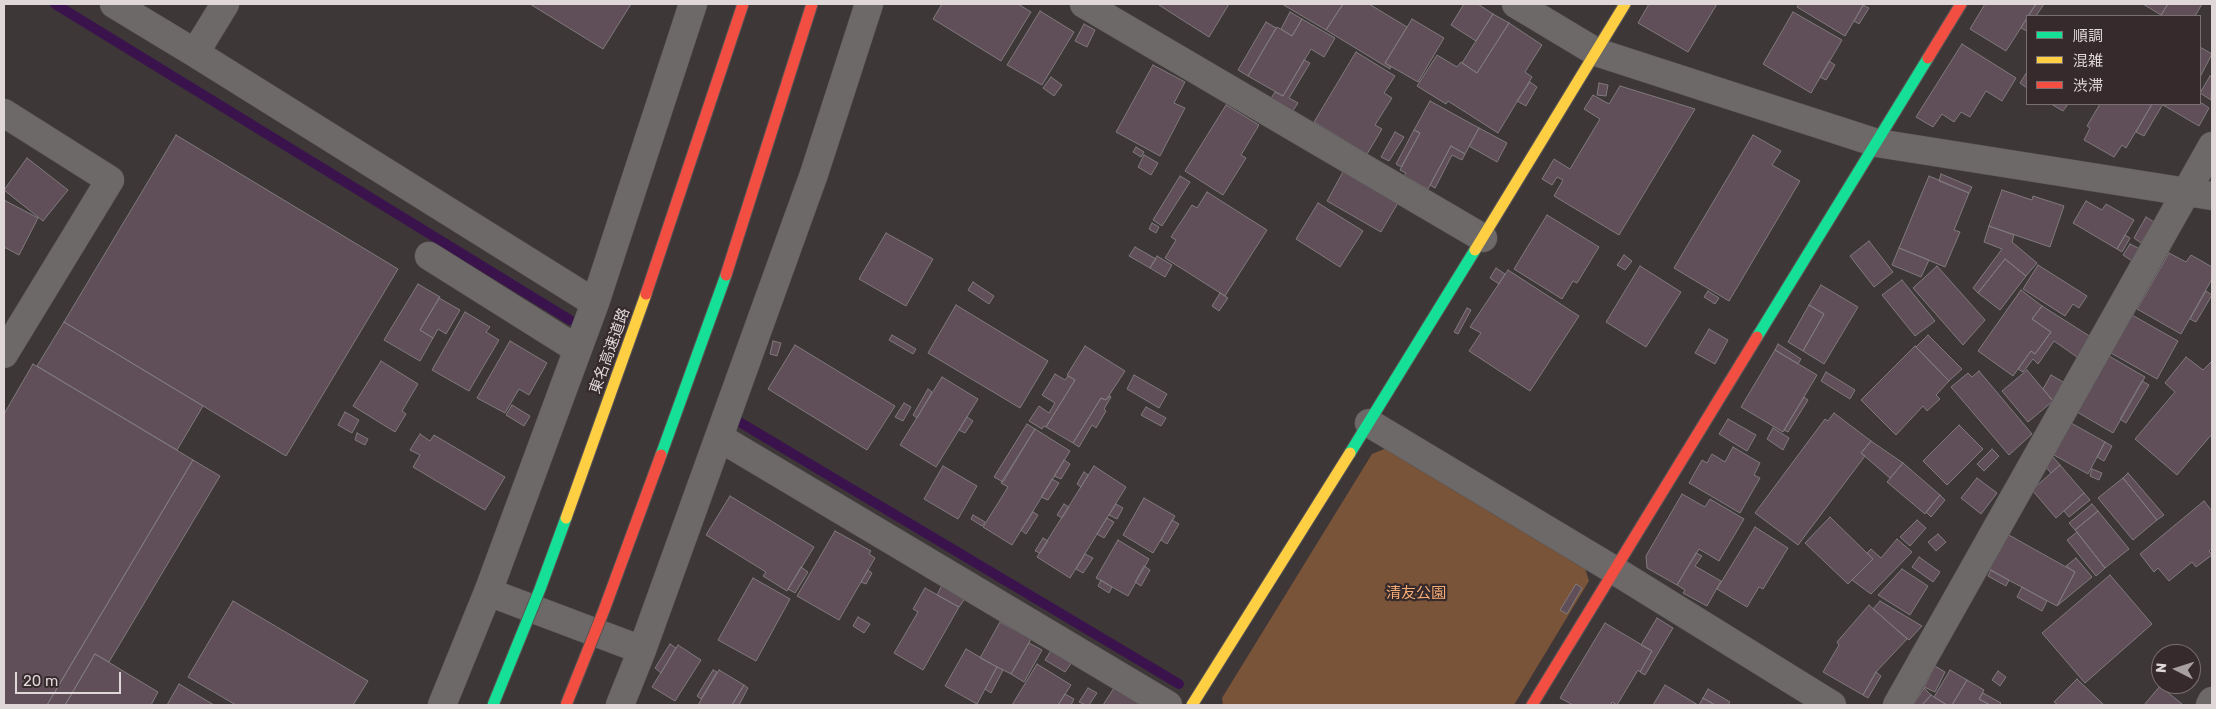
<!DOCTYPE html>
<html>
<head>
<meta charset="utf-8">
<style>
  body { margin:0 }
  #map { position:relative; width:2216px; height:709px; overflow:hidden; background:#3e3738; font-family:Rubik,"Noto Sans JP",sans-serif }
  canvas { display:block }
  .frame { position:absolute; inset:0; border:5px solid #dfd7d8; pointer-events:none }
  .legend { position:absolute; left:2026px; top:15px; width:175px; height:90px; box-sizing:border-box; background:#362a2c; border:1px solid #7a6f71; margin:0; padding:6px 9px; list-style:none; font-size:15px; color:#dfd7d8 }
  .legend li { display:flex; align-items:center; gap:10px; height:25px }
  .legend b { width:25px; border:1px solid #7a6f71 }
  .north { position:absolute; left:2151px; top:644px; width:50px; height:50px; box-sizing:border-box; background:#362a2c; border:1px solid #7a6f71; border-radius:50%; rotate:275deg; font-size:14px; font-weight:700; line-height:20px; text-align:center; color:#dfd7d8 }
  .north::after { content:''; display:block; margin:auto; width:18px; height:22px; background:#a79fa0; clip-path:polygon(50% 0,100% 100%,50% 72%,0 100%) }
  .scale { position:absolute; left:15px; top:672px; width:106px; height:22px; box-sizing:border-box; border:2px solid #dfd7d8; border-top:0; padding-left:6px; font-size:15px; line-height:18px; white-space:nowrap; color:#dfd7d8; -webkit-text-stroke:4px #362a2c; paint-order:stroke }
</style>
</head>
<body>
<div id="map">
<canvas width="2216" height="709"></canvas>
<div class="frame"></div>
<ul class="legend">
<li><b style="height:6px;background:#16e098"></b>順調</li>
<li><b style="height:6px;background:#ffcf43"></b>混雑</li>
<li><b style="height:6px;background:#f24e42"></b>渋滞</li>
</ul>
<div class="north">N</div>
<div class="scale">20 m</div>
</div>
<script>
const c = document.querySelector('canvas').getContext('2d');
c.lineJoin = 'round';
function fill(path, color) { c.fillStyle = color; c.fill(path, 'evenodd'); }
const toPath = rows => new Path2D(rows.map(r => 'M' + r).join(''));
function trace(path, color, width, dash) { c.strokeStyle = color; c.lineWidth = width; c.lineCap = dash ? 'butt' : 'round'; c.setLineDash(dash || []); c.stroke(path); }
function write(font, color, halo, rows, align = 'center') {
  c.font = font + ' Rubik,"Noto Sans JP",sans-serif'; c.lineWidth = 4.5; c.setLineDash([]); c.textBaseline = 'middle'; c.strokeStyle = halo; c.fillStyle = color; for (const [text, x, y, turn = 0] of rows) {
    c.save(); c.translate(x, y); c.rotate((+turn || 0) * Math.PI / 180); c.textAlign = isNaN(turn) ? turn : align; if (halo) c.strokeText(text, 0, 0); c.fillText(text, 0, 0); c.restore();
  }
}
const green = toPath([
  [1389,447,1584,565,1589,581,1514,705,1223,705,1222,698,1372,454]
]);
const stream = toPath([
  [55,4,570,320],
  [741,423,1179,684]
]);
const building = toPath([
  [530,4,631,4,603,49,530,4],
  [942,4,1018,4,1031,12,1001,61,933,19,942,4],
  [1159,4,1229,4,1209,37,1159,5,1159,4],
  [1282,4,1343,4,1326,30,1282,4],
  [1343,4,1369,4,1407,27,1385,63,1391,67,1390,69,1326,30,1343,4],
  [1464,4,1478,4,1493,14,1476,41,1451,25,1464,4],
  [1649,4,1717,4,1688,52,1638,23,1649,4],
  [1799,4,1864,4,1845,36,1797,7,1799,4],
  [1985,4,2036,4,2006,51,1970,29,1985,4],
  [2036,4,2044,4,2036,16,2028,16,2036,4],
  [2143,4,2168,4,2161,15,2143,4],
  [2168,4,2202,4,2195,16,2163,16,2161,15,2168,4],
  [1863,5,1869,8,1859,24,1854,21,1863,5],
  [1040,11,1074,32,1042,85,1007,65,1040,11],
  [1290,12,1302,19,1292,36,1281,29,1290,12],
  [1793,12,1842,40,1811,93,1763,64,1793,12],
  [1493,14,1509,23,1477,73,1462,63,1493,14],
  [2027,18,2027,31,2021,28,2027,18],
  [1302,19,1335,38,1324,57,1311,49,1283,96,1248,76,1277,27,1292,36,1302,19],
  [1412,19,1444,38,1418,82,1385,63,1412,19],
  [1266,22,1276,28,1248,76,1238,70,1266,22],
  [1509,23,1542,45,1525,72,1532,77,1498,133,1448,101,1446,104,1417,86,1437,55,1457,67,1461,62,1477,73,1509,23],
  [1084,24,1095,30,1087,47,1075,41,1084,24],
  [1962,44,2016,78,2002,101,1986,91,1970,117,1961,112,1954,122,1942,114,1933,127,1916,117,1962,44],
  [2200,47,2212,54,2200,77,2200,47],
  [1356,52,1395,76,1384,93,1392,98,1375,125,1382,129,1367,154,1314,122,1356,52],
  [1304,60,1310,63,1289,98,1298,103,1292,112,1270,100,1275,92,1283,96,1304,60],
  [1829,61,1835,65,1826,80,1820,77,1829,61],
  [1153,65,1185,82,1174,103,1185,108,1160,156,1116,132,1153,65],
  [2027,72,2027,88,2020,83,2027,72],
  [2210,76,2212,77,2211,100,2200,93,2210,76],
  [1051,77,1062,85,1054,96,1043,88,1051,77],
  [1530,82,1537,87,1526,106,1517,101,1530,82],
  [1599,83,1608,85,1606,96,1597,95,1599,83],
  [1620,86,1695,109,1619,235,1554,196,1563,180,1557,177,1552,185,1542,179,1554,159,1570,169,1600,119,1584,109,1593,95,1609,104,1620,86],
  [1430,101,1479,128,1465,154,1451,146,1428,189,1404,176,1406,173,1400,170,1420,133,1414,130,1430,101],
  [2200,102,2209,108,2199,126,2163,105,2200,102],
  [2051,104,2068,104,2063,111,2051,104],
  [2100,104,2152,104,2126,148,2122,145,2114,157,2084,140,2090,128,2087,126,2100,104],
  [2152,104,2163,104,2144,136,2136,132,2152,104],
  [1226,105,1259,125,1241,155,1246,158,1223,195,1185,171,1226,105],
  [1479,128,1507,143,1497,162,1469,146,1479,128],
  [1414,130,1420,133,1401,167,1396,164,1414,130],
  [1395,132,1404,137,1389,161,1381,157,1395,132],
  [176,135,398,269,286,456,64,322,176,135],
  [1753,135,1781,151,1772,165,1800,181,1729,301,1674,268,1753,135],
  [1451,146,1465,154,1462,160,1452,155,1435,188,1430,185,1451,146],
  [1136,147,1144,152,1141,157,1133,152,1136,147],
  [1144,155,1158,163,1151,175,1138,167,1144,155],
  [27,158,68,190,43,221,4,190,27,158],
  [1344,170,1399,201,1381,232,1327,201,1344,170],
  [1941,174,1972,187,1969,193,1939,181,1941,174],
  [1180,176,1190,182,1162,226,1153,220,1180,176],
  [1929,176,1969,193,1954,230,1960,232,1945,267,1899,248,1929,176],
  [2002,190,2032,200,2033,196,2064,206,2050,247,1989,226,2002,190],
  [1207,192,1267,230,1225,296,1165,258,1176,240,1171,237,1192,205,1197,208,1207,192],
  [4,200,38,218,19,255,4,247,4,200],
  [2086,201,2102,210,2106,204,2134,220,2117,249,2073,223,2086,201],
  [1318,203,1363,231,1340,267,1296,239,1318,203],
  [1547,215,1599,247,1577,283,1573,281,1562,299,1514,269,1547,215],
  [2146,217,2154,222,2141,243,2134,238,2146,217],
  [1152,223,1159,227,1156,233,1149,229,1152,223],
  [1989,226,2014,235,2012,242,2037,263,2026,276,2005,259,1978,293,1973,288,2002,249,1984,242,1989,226],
  [886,233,933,259,906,306,859,279,886,233],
  [2125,235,2130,238,2122,252,2117,249,2125,235],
  [1869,241,1893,272,1874,287,1850,256,1869,241],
  [2130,244,2140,249,2132,261,2123,255,2130,244],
  [1135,247,1156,259,1150,268,1129,256,1135,247],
  [1899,248,1929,260,1921,277,1892,265,1899,248],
  [2169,253,2186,262,2191,255,2212,267,2212,279,2181,334,2137,309,2169,253],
  [1624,255,1632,261,1625,270,1617,265,1624,255],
  [1157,256,1172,265,1165,277,1150,268,1157,256],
  [2005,259,2026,276,2000,310,1978,293,2005,259],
  [2038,265,2087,296,2079,308,2073,304,2065,316,2023,289,2038,265],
  [1640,266,1681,292,1646,347,1606,322,1640,266],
  [1937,266,1985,320,1963,345,1913,288,1937,266],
  [1496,268,1505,274,1499,284,1490,278,1496,268],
  [1508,270,1579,316,1530,391,1469,351,1481,333,1470,327,1508,270],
  [1902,280,1935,321,1915,336,1882,295,1902,280],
  [973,282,994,296,989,304,968,290,973,282],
  [418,284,440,297,420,330,433,338,420,361,384,340,418,284],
  [1821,285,1858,307,1824,364,1803,351,1824,314,1809,305,1821,285],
  [2021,290,2042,306,2032,319,2051,332,2035,354,2031,351,2013,376,1978,351,2021,290],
  [1708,291,1719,298,1715,304,1704,297,1708,291],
  [2206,291,2212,295,2196,322,2190,319,2206,291],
  [1220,293,1228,298,1219,311,1212,306,1220,293],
  [439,298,460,310,446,334,438,329,433,338,420,330,439,298],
  [956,305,1048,361,1020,408,928,353,956,305],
  [1809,305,1824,314,1803,351,1788,342,1809,305],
  [2042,306,2091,337,2077,357,2054,341,2038,364,2033,359,2023,372,2018,369,2031,351,2035,354,2051,332,2032,319,2042,306],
  [1467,308,1471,310,1458,334,1454,332,1467,308],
  [465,312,490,327,486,332,499,340,469,391,432,370,465,312],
  [2132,315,2178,341,2157,379,2111,353,2132,315],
  [64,322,203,406,177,450,37,366,64,322],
  [1709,329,1728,340,1715,364,1695,353,1709,329],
  [892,335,916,349,913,354,889,340,892,335],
  [1928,335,1962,369,1949,381,1916,347,1928,335],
  [510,341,547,363,529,395,519,389,505,413,477,398,510,341],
  [773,341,781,343,777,356,770,354,773,341],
  [1778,344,1801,359,1798,364,1775,350,1778,344],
  [795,345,895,406,867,450,768,389,795,345],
  [1085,346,1125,371,1106,400,1101,398,1073,443,1046,427,1075,380,1067,375,1085,346],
  [1915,346,1949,381,1936,395,1940,399,1927,411,1923,406,1896,435,1861,400,1915,346],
  [1775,350,1817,375,1783,432,1741,407,1775,350],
  [2109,356,2145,377,2113,433,2077,412,2109,356],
  [2186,357,2203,370,2212,361,2212,434,2177,475,2135,439,2175,392,2165,383,2186,357],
  [381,361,418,384,402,411,406,414,395,432,353,406,381,361],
  [33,364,193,460,47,705,4,705,4,414,33,364],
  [2027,370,2053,401,2028,422,2002,391,2027,370],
  [1979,371,2032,434,2009,455,1951,387,1968,373,1972,377,1979,371],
  [1826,372,1855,390,1850,399,1821,381,1826,372],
  [1055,374,1065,380,1068,376,1075,380,1046,427,1044,426,1042,429,1029,421,1039,406,1049,413,1055,403,1042,395,1055,374],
  [1134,375,1167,394,1159,408,1127,389,1134,375],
  [2051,375,2063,382,2053,401,2043,389,2051,375],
  [942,377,978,399,936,467,900,445,942,377],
  [2142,381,2149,385,2126,423,2120,419,2142,381],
  [928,389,932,392,917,418,913,415,928,389],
  [1110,396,1111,397,1104,409,1106,411,1096,428,1092,425,1079,447,1073,443,1101,398,1106,400,1110,396],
  [1804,397,1808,400,1788,432,1784,430,1804,397],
  [904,403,911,407,903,421,895,417,904,403],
  [512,405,530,416,524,426,506,415,512,405],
  [1146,407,1166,418,1161,426,1141,415,1146,407],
  [345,412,359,420,352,433,338,425,345,412],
  [1834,413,1871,441,1861,453,1865,456,1798,545,1755,513,1825,419,1828,421,1834,413],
  [967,417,973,421,965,433,959,430,967,417],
  [1728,419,1756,435,1747,451,1719,434,1728,419],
  [2071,423,2105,442,2088,474,2054,455,2071,423],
  [1027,424,1035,429,1003,482,994,477,1027,424],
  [1959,425,1983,449,1947,485,1923,461,1959,425],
  [1773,428,1789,438,1783,450,1767,439,1773,428],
  [1035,429,1070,451,1012,545,983,527,1008,487,1001,483,1035,429],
  [357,433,368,439,365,445,355,440,357,433],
  [420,434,430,441,434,435,505,477,485,510,413,467,420,455,410,450,420,434],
  [1871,441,1903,463,1890,478,1861,453,1871,441],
  [2105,442,2112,446,2104,461,2097,457,2105,442],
  [1733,447,1760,463,1754,475,1760,478,1740,513,1689,483,1702,460,1707,463,1712,454,1725,462,1733,447],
  [1992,449,1999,456,1984,471,1977,464,1992,449],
  [2053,457,2060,465,2051,473,2044,465,2053,457],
  [193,460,220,476,109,662,95,654,65,705,47,705,193,460],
  [1064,460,1070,464,1061,479,1054,476,1064,460],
  [1903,463,1940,495,1925,514,1887,482,1903,463],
  [2060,465,2084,493,2056,518,2032,490,2060,465],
  [943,466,977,486,958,519,924,499,943,466],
  [1094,466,1126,487,1070,578,1037,557,1094,466],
  [2092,469,2102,473,2099,480,2090,476,2092,469],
  [1084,472,1088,475,1081,487,1077,484,1084,472],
  [2128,473,2164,515,2157,520,2123,478,2128,473],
  [1977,478,1997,493,1981,514,1961,498,1977,478],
  [2123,478,2157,520,2133,540,2098,498,2123,478],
  [1052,479,1059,483,1048,500,1041,497,1052,479],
  [2084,493,2090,500,2069,517,2064,511,2084,493],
  [1682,494,1705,507,1710,499,1744,519,1719,561,1699,549,1677,585,1647,568,1646,556,1682,494],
  [1940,495,1945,500,1931,517,1926,512,1940,495],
  [730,496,814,547,787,591,763,576,766,572,706,535,730,496],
  [1144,498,1175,516,1153,553,1123,535,1144,498],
  [2204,501,2212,511,2212,548,2209,551,2212,555,2196,567,2192,562,2169,581,2158,568,2154,572,2140,554,2204,501],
  [1064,504,1069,507,1062,518,1057,515,1064,504],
  [1116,504,1123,508,1117,519,1109,515,1116,504],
  [2092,504,2098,511,2075,530,2069,523,2092,504],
  [2098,511,2129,549,2105,568,2075,530,2098,511],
  [1033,512,1038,515,1026,534,1021,530,1033,512],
  [973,515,985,522,982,526,971,519,973,515],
  [1830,517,1873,559,1848,584,1805,543,1830,517],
  [1107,518,1114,522,1104,538,1097,534,1107,518],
  [1172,520,1179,524,1167,544,1161,540,1172,520],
  [1917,520,1926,528,1910,546,1900,537,1917,520],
  [1755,527,1788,548,1763,589,1759,587,1747,607,1717,589,1755,527],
  [835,531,871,551,869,554,875,558,839,620,797,596,835,531],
  [2077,532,2105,568,2096,576,2067,540,2077,532],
  [1938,534,1946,542,1936,551,1928,542,1938,534],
  [2007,534,2075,572,2057,606,1988,569,2007,534],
  [1043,538,1048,541,1040,553,1035,551,1043,538],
  [1897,539,1912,552,1871,594,1852,580,1873,559,1867,553,1871,549,1881,558,1897,539],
  [1118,540,1149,559,1128,596,1096,578,1118,540],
  [1696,553,1702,556,1695,566,1721,581,1707,606,1683,593,1685,590,1677,585,1696,553],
  [1085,554,1093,558,1083,573,1076,569,1085,554],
  [1919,557,1940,572,1933,582,1912,567,1919,557],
  [2076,558,2092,577,2057,606,2075,572,2066,566,2076,558],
  [1144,566,1150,570,1141,586,1135,582,1144,566],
  [801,567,808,572,795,593,788,589,801,567],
  [1902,569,1928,586,1910,615,1878,595,1902,569],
  [868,570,872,573,866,584,861,582,868,570],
  [1991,570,2009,580,2006,586,1988,576,1991,570],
  [2110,575,2152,624,2085,683,2042,633,2110,575],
  [753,578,790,599,756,661,718,640,753,578],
  [1101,580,1112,587,1109,593,1098,586,1101,580],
  [943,583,966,597,959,607,937,595,943,583],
  [1576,584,1582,588,1567,614,1560,610,1576,584],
  [2022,587,2047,601,2042,611,2017,597,2022,587],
  [925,588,959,607,923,670,894,653,918,612,913,609,925,588],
  [233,601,368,681,353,705,236,705,188,677,233,601],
  [1880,601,1922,626,1909,640,1873,609,1880,601],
  [1869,605,1907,639,1876,672,1863,695,1823,672,1839,645,1837,642,1869,605],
  [858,617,870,624,864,633,853,626,858,617],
  [1657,618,1673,628,1645,675,1640,672,1652,651,1641,645,1657,618],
  [1000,622,1031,639,1011,674,980,658,1000,622],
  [1605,623,1652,651,1640,672,1638,670,1617,705,1612,702,1611,705,1573,705,1560,698,1605,623],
  [1029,643,1042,650,1024,682,1011,674,1029,643],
  [670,644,676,648,661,673,655,668,670,644],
  [678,645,701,660,675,701,652,687,678,645],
  [966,649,997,667,977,704,945,686,966,649],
  [1052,649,1072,662,1065,672,1045,660,1052,649],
  [95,654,158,692,151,705,65,705,95,654],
  [1037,664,1071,685,1058,705,1012,705,1037,664],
  [1935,666,1945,672,1935,692,1924,687,1935,666],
  [997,667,1003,670,991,693,985,689,997,667],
  [713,670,717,672,701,699,697,696,713,670],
  [719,670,744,685,732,705,698,705,719,670],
  [1950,670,1967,680,1952,705,1947,705,1934,697,1950,670],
  [1998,671,2006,677,2000,686,1992,680,1998,671],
  [1876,672,1881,676,1868,698,1863,695,1876,672],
  [2077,679,2104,705,2058,705,2054,702,2077,679],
  [1967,680,1984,690,1979,699,1990,705,1952,705,1967,680],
  [179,684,214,705,167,705,179,684],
  [744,685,748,688,739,705,732,705,744,685],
  [1665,685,1698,705,1653,705,1665,685],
  [2160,686,2182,704,2182,705,2144,705,2160,686],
  [1088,688,1097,693,1089,705,1086,705,1079,702,1088,688],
  [1114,688,1141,705,1103,705,1114,688],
  [1924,688,1931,695,1922,705,1913,705,1924,688],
  [1708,689,1730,702,1728,705,1715,705,1703,698,1708,689],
  [1983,693,2001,703,1999,705,1990,705,1979,699,1983,693],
  [1065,694,1074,699,1071,705,1058,705,1065,694],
  [1931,695,1934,697,1947,705,1922,705,1931,695],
  [1703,698,1715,705,1699,705,1703,698]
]);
const street = toPath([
  [114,4,195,53,595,303],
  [1084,4,1483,238],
  [1516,4,1596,52,1877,143,2212,196],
  [195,53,225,4],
  [4,113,110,180,4,354],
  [429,256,577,349],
  [1369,423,1614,570,1832,705],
  [720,438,1168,705],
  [488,592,642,650],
  [442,705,488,592,595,303,693,4],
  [620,705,642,650,814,174,869,4],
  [1897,705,2212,146],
  [2210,705,2212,701]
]);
const fast = toPath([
  [1757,337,1928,58],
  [1350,453,1475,250]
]);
const slow = toPath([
  [1475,250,1625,4],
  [1192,705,1350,453]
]);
const jam = toPath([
  [1928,58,1961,4],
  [1532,705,1757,337]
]);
const fastBridge = toPath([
  [661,455,726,275],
  [493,705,540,589,566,518]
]);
const slowBridge = toPath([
  [566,518,646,294]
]);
const jamBridge = toPath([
  [726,275,812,4],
  [646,294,743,4],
  [566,705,604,610,661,455]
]);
const streetNames = [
  ["東名高速道路",610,351,-70]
];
const parkNames = [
  ["清友公園",1416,594]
];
fill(green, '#7a5438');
trace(stream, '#3a134c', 10);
fill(building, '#604f59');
trace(building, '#807a7c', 1);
trace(street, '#595455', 29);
trace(fast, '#595455', 13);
trace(slow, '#595455', 13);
trace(jam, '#595455', 13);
trace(street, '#6e6969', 28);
trace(fast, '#16e098', 11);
trace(slow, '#ffcf43', 11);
trace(jam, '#f24e42', 11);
trace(fastBridge, '#595455', 13, []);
trace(slowBridge, '#595455', 13, []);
trace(jamBridge, '#595455', 13, []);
trace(fastBridge, '#16e098', 11);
trace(slowBridge, '#ffcf43', 11);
trace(jamBridge, '#f24e42', 11);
write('15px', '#dfd7d8', '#362a2c', streetNames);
write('15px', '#f8ac75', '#362a2c', parkNames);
</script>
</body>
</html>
